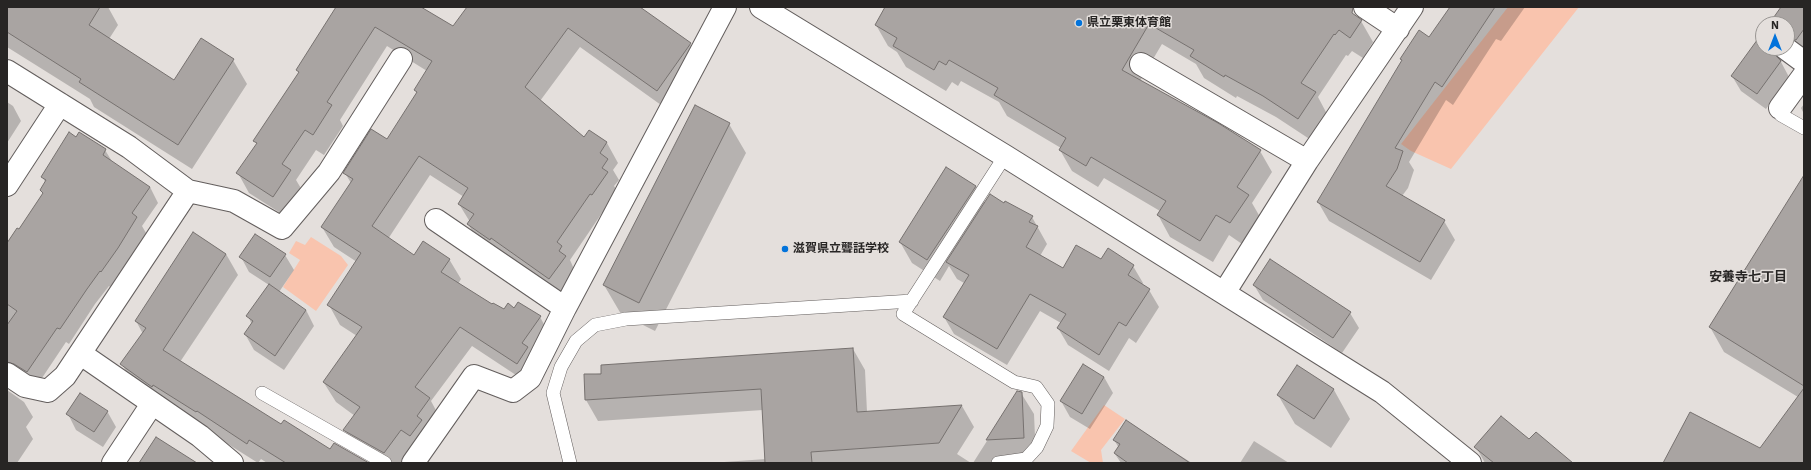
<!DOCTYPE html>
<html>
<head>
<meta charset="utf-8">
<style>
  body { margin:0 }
  #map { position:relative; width:1811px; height:470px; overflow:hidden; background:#e4dfdc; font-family:"IBM Plex Sans",sans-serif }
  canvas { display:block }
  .frame { position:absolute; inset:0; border:8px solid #272524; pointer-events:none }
  .north { position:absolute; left:1755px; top:16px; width:40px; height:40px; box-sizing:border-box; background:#e4dfdc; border:1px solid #989592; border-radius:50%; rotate:0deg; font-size:11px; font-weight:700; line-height:16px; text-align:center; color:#272524 }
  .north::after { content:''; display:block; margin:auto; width:14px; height:18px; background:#0273db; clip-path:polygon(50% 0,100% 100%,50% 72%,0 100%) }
</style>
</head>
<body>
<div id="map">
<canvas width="1811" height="470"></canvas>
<div class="frame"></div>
<div class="north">N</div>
</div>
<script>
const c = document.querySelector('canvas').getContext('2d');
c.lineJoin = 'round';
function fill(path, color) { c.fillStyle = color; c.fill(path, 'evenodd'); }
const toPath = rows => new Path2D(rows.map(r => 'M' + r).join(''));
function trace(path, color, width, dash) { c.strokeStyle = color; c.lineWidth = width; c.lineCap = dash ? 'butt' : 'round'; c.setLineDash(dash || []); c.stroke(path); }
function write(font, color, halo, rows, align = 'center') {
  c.font = font + ' "IBM Plex Sans","Noto Sans JP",sans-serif'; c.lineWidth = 3; c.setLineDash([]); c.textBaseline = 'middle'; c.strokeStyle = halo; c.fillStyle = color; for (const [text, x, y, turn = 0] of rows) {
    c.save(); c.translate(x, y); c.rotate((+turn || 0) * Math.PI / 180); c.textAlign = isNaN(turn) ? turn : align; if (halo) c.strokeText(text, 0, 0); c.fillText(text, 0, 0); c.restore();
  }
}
const green = toPath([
  [1508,7,1579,7,1451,169,1411,151,1401,144],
  [311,237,341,256,348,265,316,311,283,287,300,260,289,253,296,241,305,245],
  [1104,405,1125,419,1101,450,1103,463,1091,463,1071,451]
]);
const shadow = toPath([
  [7,7,108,7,118,25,109,39,174,81,233,60,247,84,192,169,94,107,90,99,7,47],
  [342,7,419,7,453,27,468,7,638,7,690,44,702,64,668,110,580,47,540,101,585,138,590,131,607,143,618,163,613,170,619,180,614,186,619,193,604,214,602,213,570,260,577,276,561,298,480,244,468,224,470,222,459,204,464,197,430,175,388,239,414,256,449,259,461,279,458,284,492,306,504,311,515,309,540,317,551,337,528,383,472,346,431,401,440,418,403,463,379,463,356,450,345,430,355,416,336,402,324,383,357,336,340,325,329,305,357,262,334,247,322,227,351,183,345,173,387,141,417,93,415,90,427,71,387,46,340,120,343,126,324,155,316,150,296,180,302,190,285,216,249,193,238,173,257,144,255,141,299,73,298,70],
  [887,7,1341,7,1361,21,1373,42,1363,58,1352,51,1348,56,1346,55,1318,97,1327,114,1311,140,1276,117,1237,96,1236,98,1204,78,1196,64,1162,44,1140,81,1260,151,1272,172,1252,203,1260,217,1242,244,1229,235,1213,262,1170,237,1158,215,1160,211,1104,178,1098,187,1072,171,1060,150,1061,148,1007,116,999,102,961,81,958,86,952,82,946,91,906,67,897,52,888,46,876,25],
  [1451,7,1525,7,1501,41,1496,39,1453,105,1446,100,1409,162,1414,170,1408,188,1402,196,1444,221,1455,240,1431,280,1329,221,1318,202,1402,61,1401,59,1430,39],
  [1782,7,1804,7,1804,55,1784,56,1781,62,1789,77,1766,109,1741,91,1732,76,1763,33,1763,48,1787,48,1787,24,1770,24],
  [7,102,13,106,21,121,7,143],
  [1804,104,1804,114,1801,108],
  [729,124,746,153,655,331,621,314,604,285],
  [76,138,105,150,113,163,150,187,158,203,142,226,146,233,110,287,109,286,95,304,69,344,66,342,36,387,7,381,7,240,9,241,19,231,43,194,41,190,46,183,42,177],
  [1804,177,1804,463,1664,463,1760,449,1798,397,1724,352,1710,327],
  [976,186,985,203,1004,204,1032,217,1047,244,1040,256,1063,270,1101,261,1133,266,1143,283,1142,285,1149,290,1159,307,1136,343,1129,338,1109,371,1068,345,1058,328,1061,323,1040,311,1007,365,954,334,944,317,964,283,957,279,949,266,940,281,912,263,900,242],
  [226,254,238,275,180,362,281,426,330,450,367,463,267,463,261,459,258,463,133,384,122,364,143,334,136,321],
  [285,255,294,270,279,292,306,310,314,326,284,370,254,350,245,334,252,325,248,316,269,285,249,272,241,257],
  [1254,285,1350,313,1359,328,1342,353,1263,300],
  [853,349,865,370,867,412,962,406,974,427,957,454,971,463,710,463,766,459,763,410,598,421,586,400,585,375],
  [1297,366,1334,390,1350,419,1331,448,1295,424,1278,395],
  [1104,377,1113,393,1090,429,1070,417,1061,401],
  [7,390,24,402,33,417,26,427,33,439,17,463,7,463],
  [1018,392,1021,393,1034,414,1036,459,1023,459,1023,463,973,463],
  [107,411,116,427,103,447,76,430,68,414],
  [1126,422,1192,463,1121,463,1115,454,1119,448,1114,440],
  [1530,440,1572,463,1485,463,1476,447],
  [1254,441,1289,463,1240,463]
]);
const building = toPath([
  [7,7,100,7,89,25,174,80,201,38,234,59,178,145,79,82,81,79,7,32,7,7],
  [336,7,421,7,453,26,467,7,640,7,691,43,657,91,568,28,525,87,584,137,589,130,607,142,600,153,608,159,602,168,608,172,592,195,590,194,557,242,562,246,559,251,566,256,549,279,491,238,490,240,467,224,474,214,458,204,468,188,419,156,372,226,414,255,423,241,450,259,441,272,492,304,493,303,504,309,508,303,514,308,518,302,541,316,522,343,528,347,517,364,460,327,415,387,430,398,417,416,422,420,410,436,401,430,384,453,343,430,360,407,323,382,362,327,327,305,361,253,321,227,353,179,343,173,371,129,387,139,417,92,414,90,432,61,375,27,327,102,332,105,313,135,305,130,282,164,291,170,273,197,236,173,257,143,253,141,299,72,296,70,336,7],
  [885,7,1353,7,1352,13,1362,20,1350,38,1339,30,1335,35,1334,34,1301,83,1316,92,1298,119,1263,96,1225,75,1224,77,1190,56,1194,50,1149,24,1122,70,1218,123,1261,150,1237,187,1249,195,1230,223,1216,215,1200,241,1157,215,1166,201,1091,157,1086,166,1059,150,1066,138,994,95,998,88,949,60,946,65,939,61,934,70,893,46,897,38,875,25,885,7],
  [1450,7,1495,7,1442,87,1435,82,1395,148,1403,151,1397,169,1386,186,1445,220,1420,262,1317,202,1402,60,1400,59,1419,30,1429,37,1450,7],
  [1781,7,1804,7,1804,29,1796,40,1787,36,1787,24,1769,24,1781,7],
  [1763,32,1763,48,1773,48,1774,53,1781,61,1757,94,1731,76,1763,32],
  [695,105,730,123,639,303,603,285,695,105],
  [69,132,76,137,79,132,106,149,103,155,150,187,132,213,137,217,118,248,101,272,100,271,87,289,60,329,57,328,27,372,14,364,7,362,7,325,17,311,7,304,7,243,17,228,19,229,43,193,40,190,46,180,41,177,69,132],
  [946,167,976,186,927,260,899,242,946,167],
  [1804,175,1804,386,1709,327,1804,175],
  [990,194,1004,203,1005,201,1033,216,1029,222,1038,226,1026,247,1063,268,1076,245,1101,259,1108,248,1134,265,1128,275,1150,289,1126,326,1119,322,1099,355,1057,328,1066,314,1030,294,997,349,943,317,969,275,946,262,990,194],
  [193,232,226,254,163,350,281,424,284,420,330,449,334,443,369,463,286,463,249,440,247,444,197,411,196,412,153,385,152,387,120,364,146,328,135,321,193,232],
  [255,234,286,254,270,277,239,257,255,234],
  [1270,259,1351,312,1333,338,1253,285,1270,259],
  [269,284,306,310,275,356,244,334,253,321,246,316,269,284],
  [853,348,857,412,962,405,939,443,811,452,812,463,765,463,761,389,585,400,584,374,601,374,601,365,853,348],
  [1083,364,1104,377,1082,414,1060,401,1083,364],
  [1297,365,1334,389,1314,419,1277,395,1297,365],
  [1804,388,1804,463,1663,463,1690,412,1760,448,1804,388],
  [1017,391,1022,392,1024,438,986,440,1017,391],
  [80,393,108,411,94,432,66,414,80,393],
  [1501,416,1529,439,1536,432,1573,463,1494,463,1474,447,1501,416],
  [1126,420,1190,463,1128,463,1114,453,1120,444,1113,440,1126,420],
  [156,437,197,463,139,463,156,437]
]);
const lane = toPath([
  [1780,108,1781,115,1804,128],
  [262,393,385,463],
  [570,463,553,393,561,367,576,341,595,325,626,319,912,301],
  [998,463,1026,459,1037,447,1047,426,1048,404,1036,387,1014,382,903,314,1005,156]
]);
const street = toPath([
  [761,7,1005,156,1382,392,1470,463],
  [1365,7,1398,29],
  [1785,48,1804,62],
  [1141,64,1307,161],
  [7,71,129,147,188,191,234,201,282,228,329,172,401,59],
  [1780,108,1804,75],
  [7,185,60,104],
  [436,220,565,308],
  [1224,293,1307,161,1412,7],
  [81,354,200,436,232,463],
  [7,374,25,386,48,391,65,376,188,191],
  [113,463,152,404],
  [413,463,474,376,513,391,530,378,565,308,725,7]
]);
const markers = [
  [1079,23,4,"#0273db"],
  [785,249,4,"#0273db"]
];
const poiNames = [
  ["県立栗東体育館",1087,23],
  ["滋賀県立聾話学校",793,249]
];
const neighbourhoodNames = [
  ["安養寺七丁目",1748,277]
];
fill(green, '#f9c4ae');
fill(shadow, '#0003');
fill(building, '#a9a4a2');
trace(building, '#76716f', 1);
trace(lane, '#635e5d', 14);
trace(street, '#635e5d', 24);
trace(lane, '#fff', 13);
trace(street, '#fff', 22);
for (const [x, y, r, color] of markers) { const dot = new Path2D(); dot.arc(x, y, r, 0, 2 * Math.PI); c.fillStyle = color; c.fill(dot); trace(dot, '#e4dfdc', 1.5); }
write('bold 12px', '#272524', '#e4dfdc', poiNames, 'left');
write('bold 13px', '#272524', '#e4dfdc', neighbourhoodNames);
</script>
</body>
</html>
